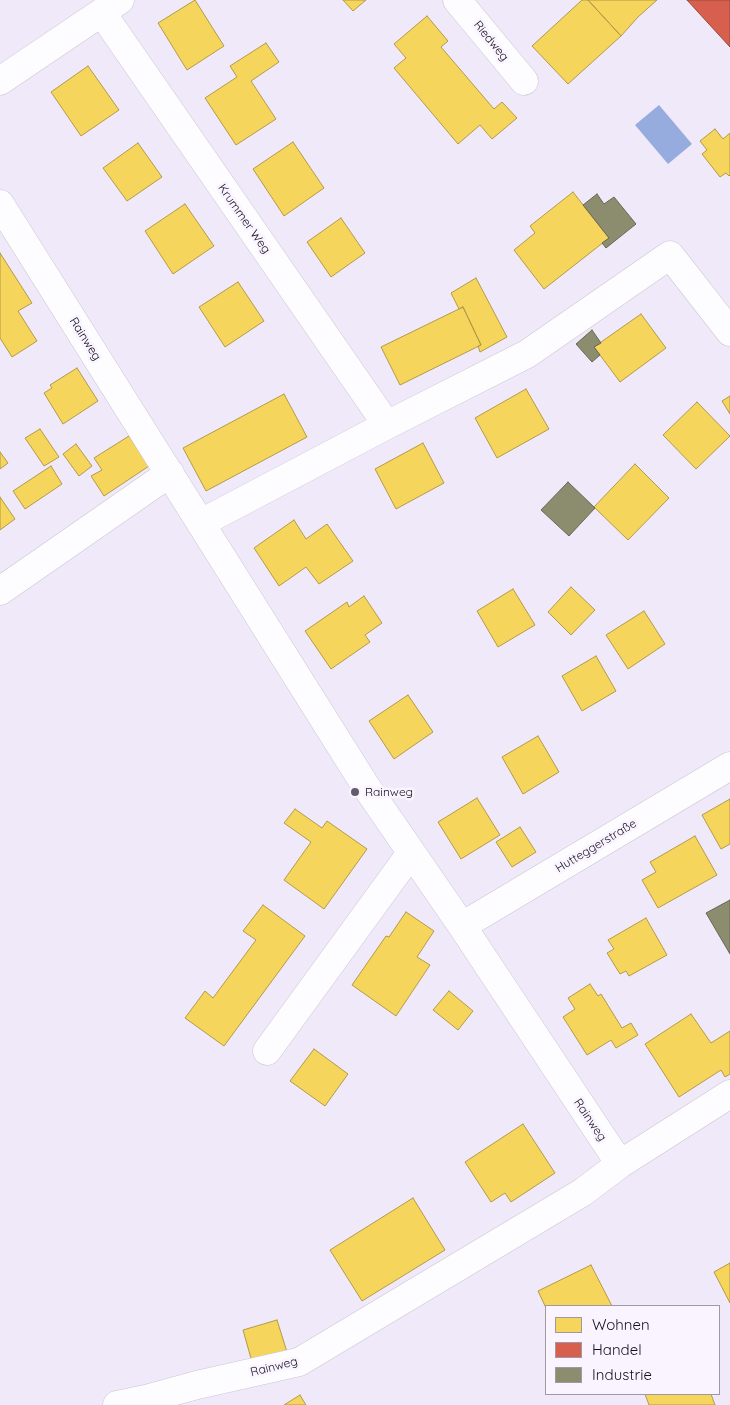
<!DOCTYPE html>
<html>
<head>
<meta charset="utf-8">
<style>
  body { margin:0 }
  #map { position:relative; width:730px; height:1405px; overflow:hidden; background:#f0e9f9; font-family:Quicksand,sans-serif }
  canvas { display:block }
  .legend { position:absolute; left:545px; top:1305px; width:175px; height:90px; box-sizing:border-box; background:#f9f4ff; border:1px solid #9e99a3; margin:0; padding:6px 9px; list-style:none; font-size:15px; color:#15111a }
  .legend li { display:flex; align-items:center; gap:10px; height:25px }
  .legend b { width:25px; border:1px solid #9e99a3 }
</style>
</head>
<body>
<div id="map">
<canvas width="730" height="1405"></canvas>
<ul class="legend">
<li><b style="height:14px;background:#f6d55c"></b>Wohnen</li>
<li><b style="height:14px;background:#d6604d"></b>Handel</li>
<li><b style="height:14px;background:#8c8c6e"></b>Industrie</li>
</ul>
</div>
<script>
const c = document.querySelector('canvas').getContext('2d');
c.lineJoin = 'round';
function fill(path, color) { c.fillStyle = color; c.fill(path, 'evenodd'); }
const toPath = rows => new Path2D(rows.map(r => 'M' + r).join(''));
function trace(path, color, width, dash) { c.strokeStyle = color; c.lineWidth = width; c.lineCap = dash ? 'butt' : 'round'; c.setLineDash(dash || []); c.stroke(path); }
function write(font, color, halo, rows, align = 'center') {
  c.font = font + ' Quicksand,sans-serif'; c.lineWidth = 5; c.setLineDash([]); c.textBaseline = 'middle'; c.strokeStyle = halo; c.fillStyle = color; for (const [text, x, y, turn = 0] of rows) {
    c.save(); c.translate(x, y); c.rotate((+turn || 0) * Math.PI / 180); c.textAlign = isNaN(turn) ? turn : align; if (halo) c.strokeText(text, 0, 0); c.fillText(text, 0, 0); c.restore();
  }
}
const water = toPath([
  [659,105,692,144,668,164,635,125]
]);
const homes = toPath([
  [195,0,224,46,187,70,158,23,195,0],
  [343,0,366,0,353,11,343,0],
  [582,0,588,0,621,36,568,84,532,46,582,0],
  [588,0,657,0,638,17,621,36,588,0],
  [427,16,448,41,441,47,494,109,502,102,517,118,492,139,480,125,458,144,394,68,406,58,394,44,427,16],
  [266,43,279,62,251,81,276,119,236,145,205,98,237,77,230,66,266,43],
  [88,66,119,110,81,136,51,92,88,66],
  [715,129,723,139,730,133,730,175,729,176,726,173,720,177,702,154,707,150,700,141,715,129],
  [293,142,324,188,284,216,253,169,293,142],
  [138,143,162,177,127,201,103,168,138,143],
  [573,192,609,238,544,289,514,250,535,233,530,226,573,192],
  [185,204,214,246,173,274,145,231,185,204],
  [341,218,365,253,331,277,307,242,341,218],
  [0,253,32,303,18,311,37,341,12,357,0,338,0,253],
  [476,278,507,337,480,352,478,346,481,345,463,307,459,309,451,293,476,278],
  [238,282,264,321,225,347,199,307,238,282],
  [463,307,481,345,400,385,381,347,463,307],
  [641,314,666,348,620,382,594,347,641,314],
  [77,368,98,401,63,424,44,393,52,388,50,385,77,368],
  [526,389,549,429,497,458,475,418,526,389],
  [284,394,307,437,206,491,183,448,284,394],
  [730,396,730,414,722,401,730,396],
  [697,402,730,436,696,469,663,435,697,402],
  [40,429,59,457,44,466,25,438,40,429],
  [129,436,149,466,104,496,91,476,102,470,94,458,129,436],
  [423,443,444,483,396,509,375,469,423,443],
  [76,444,92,466,79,476,63,454,76,444],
  [0,452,8,463,0,469,0,452],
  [635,464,669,498,628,540,594,507,635,464],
  [51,466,62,484,25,509,13,491,51,466],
  [0,497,15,519,0,530,0,497],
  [294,520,306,539,327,524,353,561,319,584,306,567,279,586,254,548,294,520],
  [571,587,595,610,571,635,548,612,571,587],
  [513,589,535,625,498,647,477,611,513,589],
  [364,596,382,623,365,635,370,642,331,669,305,631,347,602,349,607,364,596],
  [644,611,665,644,628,669,606,635,644,611],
  [596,656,616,691,582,711,562,676,596,656],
  [408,695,433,732,394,759,369,721,408,695],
  [538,736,559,772,523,794,502,757,538,736],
  [477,798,500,835,461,859,438,822,477,798],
  [730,799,730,844,721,849,702,815,730,799],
  [295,809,322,828,327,821,367,849,324,909,284,880,311,842,284,823,295,809],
  [520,827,536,852,512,867,496,842,520,827],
  [695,836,717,875,658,908,642,880,656,872,650,862,695,836],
  [263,905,305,936,224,1046,185,1018,205,991,213,998,256,940,243,931,263,905],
  [406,912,434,931,417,957,430,965,396,1016,352,985,386,936,389,937,406,912],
  [646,918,667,955,629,976,626,971,620,974,607,953,614,949,608,940,646,918],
  [590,984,598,996,601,994,622,1028,631,1023,638,1035,616,1048,611,1040,587,1055,563,1017,575,1009,568,998,590,984],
  [449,991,473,1011,458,1030,433,1010,449,991],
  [691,1014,711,1043,730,1031,730,1074,725,1077,721,1070,679,1097,645,1044,691,1014],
  [314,1049,348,1074,325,1106,290,1081,314,1049],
  [523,1124,555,1173,511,1202,505,1193,491,1202,465,1162,523,1124],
  [413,1198,445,1250,362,1301,330,1250,413,1198],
  [730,1263,730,1303,714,1272,730,1263],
  [591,1265,612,1306,546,1306,546,1308,538,1291,591,1265],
  [277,1320,287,1352,252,1362,243,1330,277,1320],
  [645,1394,711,1394,715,1405,649,1405,645,1394],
  [300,1395,306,1405,284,1405,300,1395]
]);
const shops = toPath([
  [687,0,730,0,730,47,687,0]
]);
const industry = toPath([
  [597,194,604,204,614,197,636,224,606,248,602,243,609,238,583,205,597,194],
  [592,330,601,343,594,347,600,355,592,362,576,344,592,330],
  [568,482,595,508,569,536,541,510,568,482],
  [730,900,730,954,706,913,730,900]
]);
const street = toPath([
  [457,0,524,81],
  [102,13,387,425],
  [0,81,120,0],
  [0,204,367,788,462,926,620,1164],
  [201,523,387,425,527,354,670,255,730,332],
  [0,591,170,473],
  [462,926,730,766],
  [267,1051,411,853],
  [117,1405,146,1399,197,1385,299,1362,583,1192,620,1164,730,1094]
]);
const markers = [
  [355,792,5,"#625d68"]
];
const streetNames = [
  ["Riedweg",491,41,51],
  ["Krummer Weg",244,219,55],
  ["Rainweg",85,339,58],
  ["Hutteggerstraße",596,846,-31],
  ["Rainweg",590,1120,56],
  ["Rainweg",274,1367,-14]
];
const poiNames = [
  ["Rainweg",365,792]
];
fill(water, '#96acde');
fill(homes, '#f6d55c');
trace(homes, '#b29a48', 1);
fill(shops, '#d6604d');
trace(shops, '#9c483e', 1);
fill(industry, '#8c8c6e');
trace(industry, '#686755', 1);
trace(street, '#cbc6d2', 29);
trace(street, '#fdfcfe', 28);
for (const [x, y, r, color] of markers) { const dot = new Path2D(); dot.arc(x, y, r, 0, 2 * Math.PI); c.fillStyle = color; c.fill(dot); trace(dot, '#f9f4ff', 2); }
write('12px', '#15111a', '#f9f4ff', streetNames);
write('12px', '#15111a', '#f9f4ff', poiNames, 'left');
</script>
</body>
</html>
